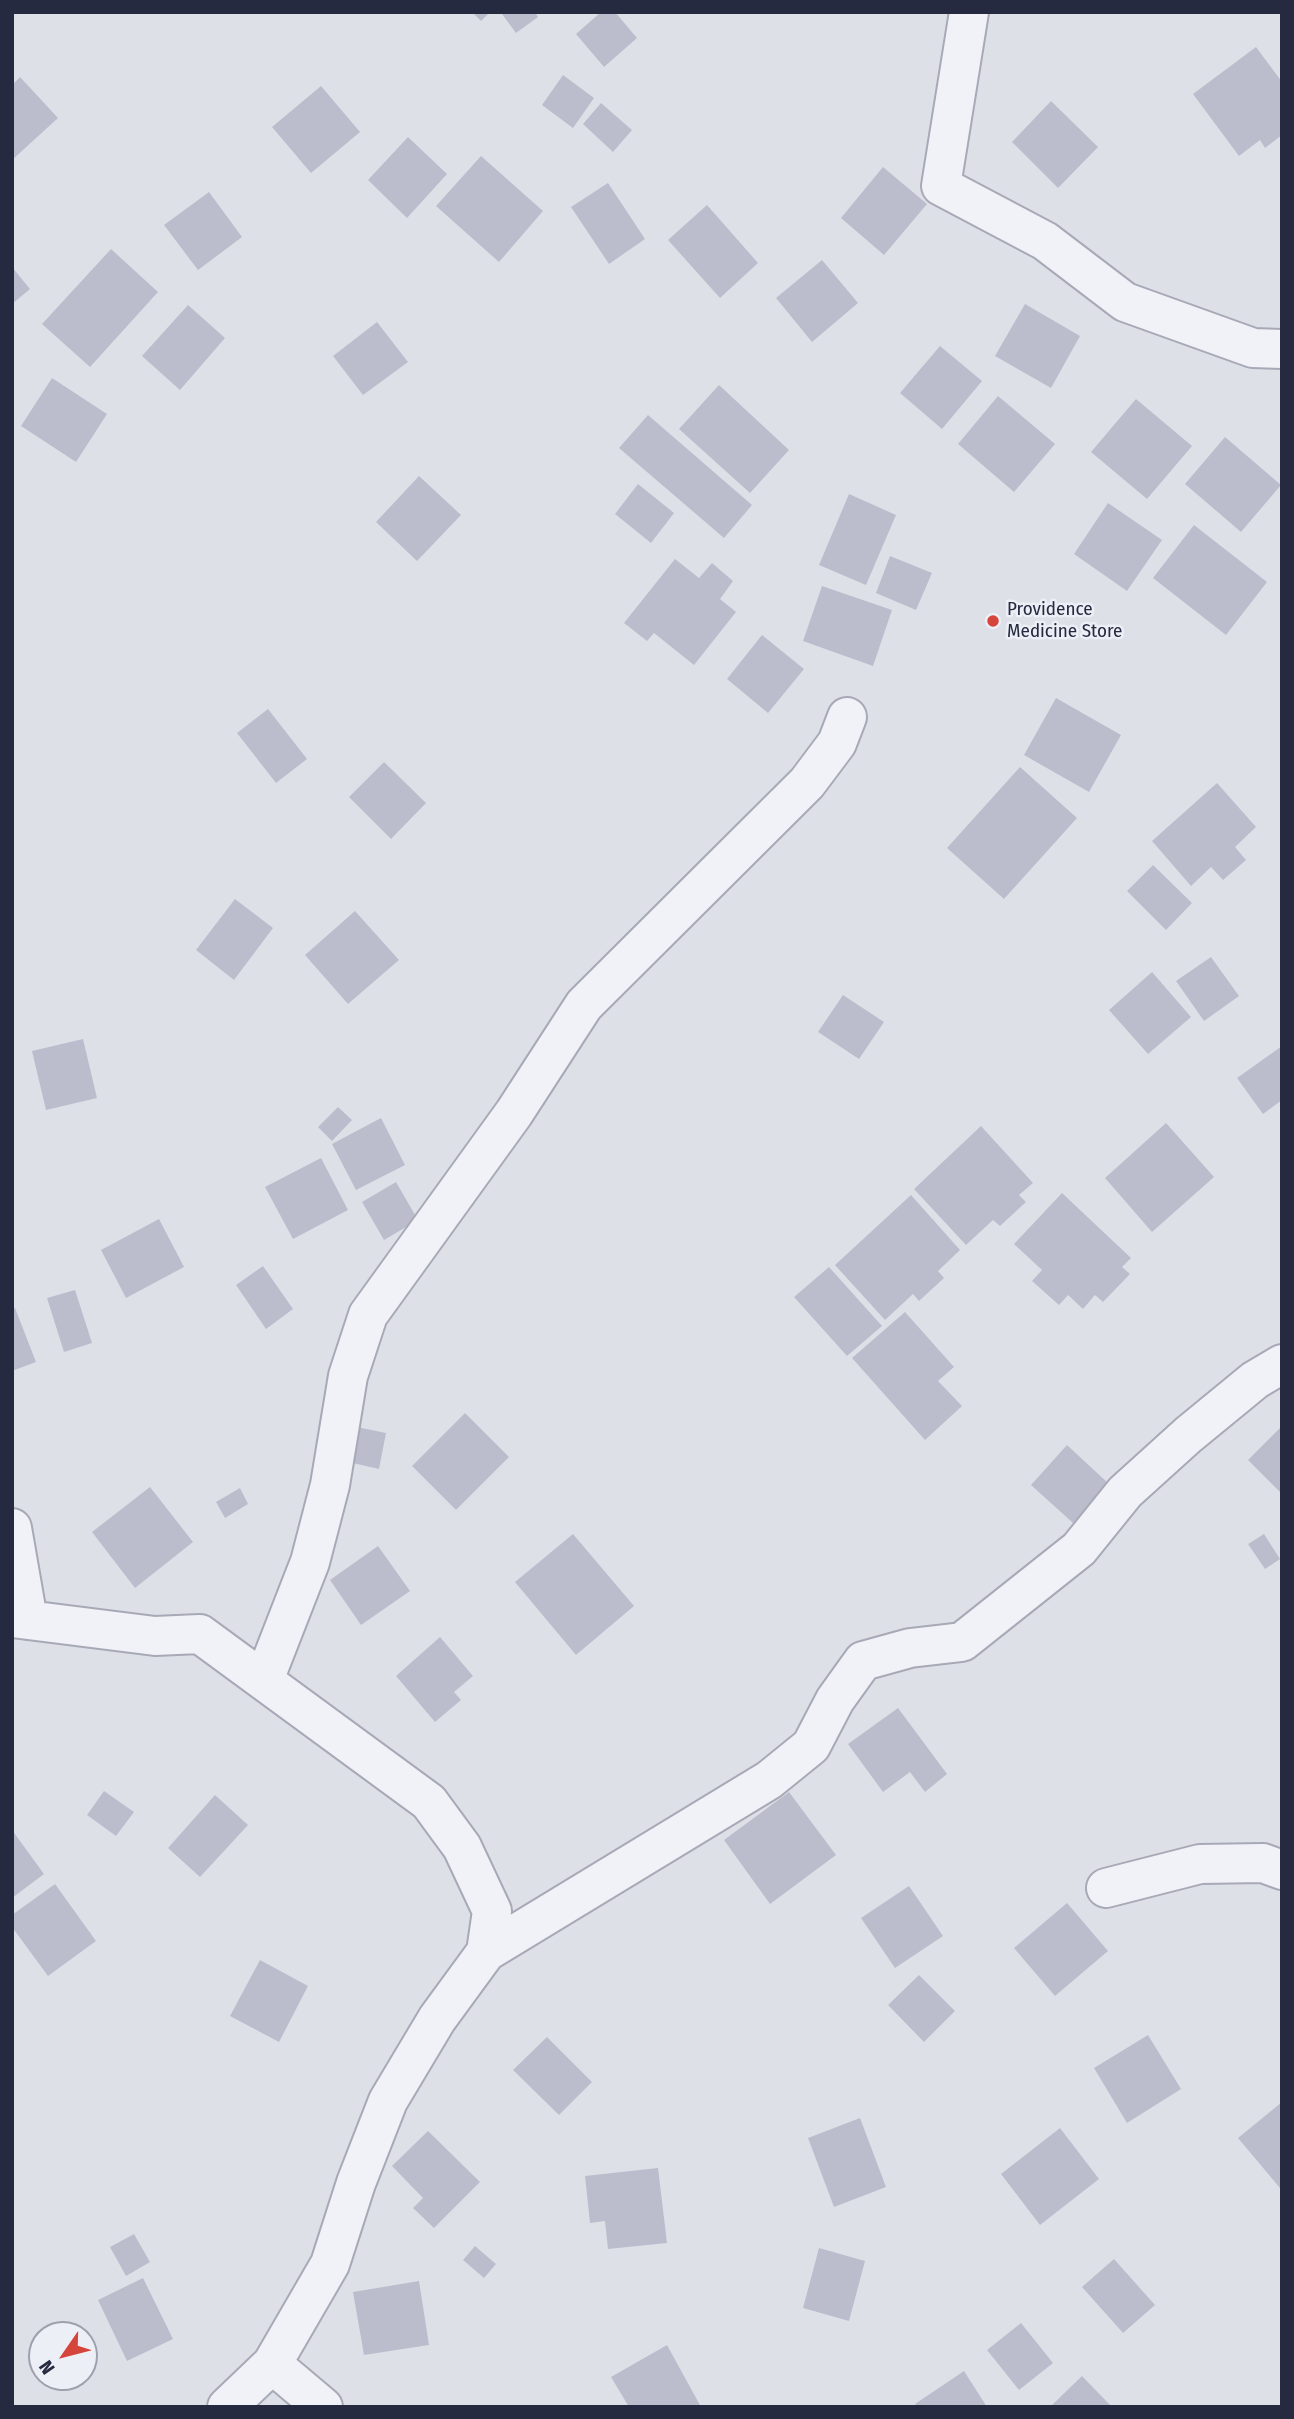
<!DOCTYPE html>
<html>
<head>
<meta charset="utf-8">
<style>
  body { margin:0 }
  #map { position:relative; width:1294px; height:2419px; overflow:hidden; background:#dee0e8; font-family:"Fira Sans Condensed",sans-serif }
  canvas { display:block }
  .frame { position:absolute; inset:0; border:14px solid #262a40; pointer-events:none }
  .north { position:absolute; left:28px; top:2321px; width:70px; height:70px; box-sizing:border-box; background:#edeff6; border:2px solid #9da0ad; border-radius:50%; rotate:235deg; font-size:19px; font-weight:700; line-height:28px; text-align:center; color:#262a40 }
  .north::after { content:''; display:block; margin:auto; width:24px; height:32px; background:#d6453b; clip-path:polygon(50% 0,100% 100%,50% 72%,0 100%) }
</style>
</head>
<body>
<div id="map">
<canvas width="1294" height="2419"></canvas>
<div class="frame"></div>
<div class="north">N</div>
</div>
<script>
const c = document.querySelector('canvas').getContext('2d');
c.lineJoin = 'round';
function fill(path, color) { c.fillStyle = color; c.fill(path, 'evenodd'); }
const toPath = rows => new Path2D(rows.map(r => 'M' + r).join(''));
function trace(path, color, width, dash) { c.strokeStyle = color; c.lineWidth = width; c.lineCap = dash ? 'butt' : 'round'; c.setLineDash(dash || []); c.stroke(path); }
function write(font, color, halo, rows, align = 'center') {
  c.font = font + ' "Fira Sans Condensed",sans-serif'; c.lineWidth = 5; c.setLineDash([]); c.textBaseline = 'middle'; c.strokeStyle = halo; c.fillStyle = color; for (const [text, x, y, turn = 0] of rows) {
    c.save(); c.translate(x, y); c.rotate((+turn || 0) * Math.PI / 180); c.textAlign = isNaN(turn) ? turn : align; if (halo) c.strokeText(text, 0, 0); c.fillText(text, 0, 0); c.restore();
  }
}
const building = toPath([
  [472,12,490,12,481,21],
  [505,12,535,12,538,17,516,33,502,14],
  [601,12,615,12,637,38,604,67,576,34],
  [1256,47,1282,82,1282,135,1265,148,1260,140,1239,156,1193,94],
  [563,75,594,98,573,128,542,105],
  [20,77,58,118,12,160,12,85],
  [321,86,360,132,311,173,272,127],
  [1051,101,1098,147,1058,188,1012,142],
  [601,103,632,130,613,152,583,124],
  [408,137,447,174,407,218,368,180],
  [481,156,543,211,499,262,436,206],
  [883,167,927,204,884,255,841,218],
  [608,183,645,239,609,264,571,207],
  [209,192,242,237,198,270,164,225],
  [707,205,758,263,720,298,668,240],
  [111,249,158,292,90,367,42,324],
  [822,260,858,303,812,342,776,298],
  [12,267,30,289,12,304],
  [1025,304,1080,336,1051,388,995,356],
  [188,305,225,338,180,390,142,356],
  [377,322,408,362,363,395,333,356],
  [940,346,982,381,942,429,900,393],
  [52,378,107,414,76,462,21,426],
  [719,385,789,450,750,493,679,429],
  [998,396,1055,444,1014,492,958,444],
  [1136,399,1192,446,1147,499,1091,452],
  [648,415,752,505,724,538,619,448],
  [1225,437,1281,485,1241,532,1185,484],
  [419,476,461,515,417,561,376,522],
  [638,484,674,513,651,543,615,514],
  [849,494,896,515,866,585,819,565],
  [1108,503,1162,540,1127,591,1074,554],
  [1194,525,1267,582,1226,635,1153,578],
  [890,556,932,573,916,610,876,593],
  [675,559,699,578,712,563,733,581,720,599,736,612,694,665,654,633,647,641,624,623],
  [822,586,892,610,873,666,803,641],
  [762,635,804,669,768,713,727,679],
  [1056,698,1121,735,1089,792,1024,755],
  [268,709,307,759,276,783,237,733],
  [384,762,426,803,391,839,349,797],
  [1020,767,1077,818,1004,899,947,848],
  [1217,783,1256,827,1235,847,1246,860,1223,880,1211,867,1191,886,1152,841],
  [1153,865,1192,903,1166,930,1127,891],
  [235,899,273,928,234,980,196,950],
  [355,911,399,960,348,1004,305,955],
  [1211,957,1239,996,1204,1021,1176,981],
  [1152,972,1191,1017,1148,1054,1109,1010],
  [843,995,884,1022,859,1059,818,1032],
  [83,1039,97,1098,46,1110,32,1051],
  [1282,1046,1282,1100,1263,1114,1237,1078],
  [338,1107,352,1120,332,1141,318,1127],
  [381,1118,405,1165,356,1190,332,1144],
  [1166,1123,1214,1177,1152,1232,1105,1178],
  [981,1126,1033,1183,1019,1195,1026,1202,1000,1226,993,1220,966,1245,914,1189],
  [321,1158,348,1210,293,1239,265,1187],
  [396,1182,418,1220,384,1240,362,1202],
  [1062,1193,1131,1258,1122,1267,1130,1274,1103,1302,1095,1295,1083,1309,1068,1295,1059,1305,1032,1281,1042,1270,1014,1244],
  [911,1195,960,1250,938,1271,944,1278,919,1301,913,1294,885,1320,835,1265],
  [159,1219,184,1267,126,1298,101,1250],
  [263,1266,293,1309,266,1329,236,1285],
  [829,1267,882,1326,847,1356,794,1297],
  [75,1290,92,1343,64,1352,47,1298],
  [15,1308,36,1362,12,1371,12,1310],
  [905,1312,954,1367,938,1381,962,1406,925,1440,852,1358],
  [465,1413,509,1457,456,1510,412,1466],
  [352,1426,386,1433,379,1469,344,1461],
  [1282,1426,1282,1494,1248,1460],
  [1067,1445,1109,1484,1073,1523,1031,1485],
  [150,1487,193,1542,135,1588,92,1532],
  [240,1488,248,1504,225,1518,216,1502],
  [573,1534,634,1606,576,1655,515,1582],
  [1264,1534,1280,1559,1265,1569,1248,1544],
  [378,1546,410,1591,361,1625,330,1580],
  [440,1637,473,1676,454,1692,461,1700,435,1722,396,1676],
  [898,1708,947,1774,925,1792,910,1772,883,1792,848,1744],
  [104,1791,134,1812,116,1836,87,1815],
  [789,1792,836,1855,770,1904,724,1840],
  [215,1795,248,1825,200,1877,168,1848],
  [12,1830,44,1874,12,1898],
  [55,1884,96,1941,48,1976,12,1927,12,1915],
  [909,1886,943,1936,895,1968,861,1918],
  [1067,1903,1108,1951,1055,1996,1014,1948],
  [260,1960,308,1986,279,2042,230,2016],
  [919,1975,955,2011,924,2042,888,2005],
  [1148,2035,1181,2089,1127,2123,1094,2068],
  [547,2037,592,2082,559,2115,513,2070],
  [1282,2102,1282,2186,1280,2188,1238,2138],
  [860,2118,886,2187,834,2207,808,2138],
  [1060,2128,1099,2179,1040,2225,1001,2174],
  [428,2131,480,2182,434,2228,413,2208,423,2198,392,2166],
  [658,2168,667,2243,608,2249,605,2221,590,2223,585,2176],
  [134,2234,150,2262,126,2276,110,2247],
  [475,2246,496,2264,484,2278,463,2260],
  [819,2248,865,2261,849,2321,803,2308],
  [1114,2259,1155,2305,1123,2333,1082,2287],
  [143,2278,173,2339,127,2361,98,2300],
  [419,2281,429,2345,364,2355,353,2292],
  [1021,2323,1053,2363,1019,2390,987,2350],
  [667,2345,701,2407,629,2407,611,2377],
  [964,2371,987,2407,917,2407,915,2404],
  [1082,2376,1112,2407,1050,2407]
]);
const street = toPath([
  [969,12,941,186,1045,241,1125,302,1253,348,1282,349],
  [12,1528,28,1620],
  [12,1618,155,1636,200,1634,429,1802,462,1847,492,1911,486,1952,437,2019,388,2101,356,2183,330,2264,272,2364,227,2407],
  [264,1680,310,1562,330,1485,348,1376,368,1315,514,1113,584,1005,807,783,837,743,847,717],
  [1106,1888,1200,1864,1263,1863,1282,1870],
  [486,1952,769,1780,811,1746,835,1700,863,1661,910,1648,962,1642,1079,1549,1125,1492,1188,1435,1255,1380,1282,1364],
  [272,2364,323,2407]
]);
const markers = [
  [993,621,7,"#d6453b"]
];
const poiNames = [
  ["Providence",1007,610],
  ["Medicine Store",1007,632]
];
fill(building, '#bbbdcc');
trace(street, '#a7a9b6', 42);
trace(street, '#f1f2f7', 38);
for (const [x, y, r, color] of markers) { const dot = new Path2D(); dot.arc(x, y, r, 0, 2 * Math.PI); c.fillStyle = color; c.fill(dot); trace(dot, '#edeff6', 2.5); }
write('19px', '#262a40', '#edeff6', poiNames, 'left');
</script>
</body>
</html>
